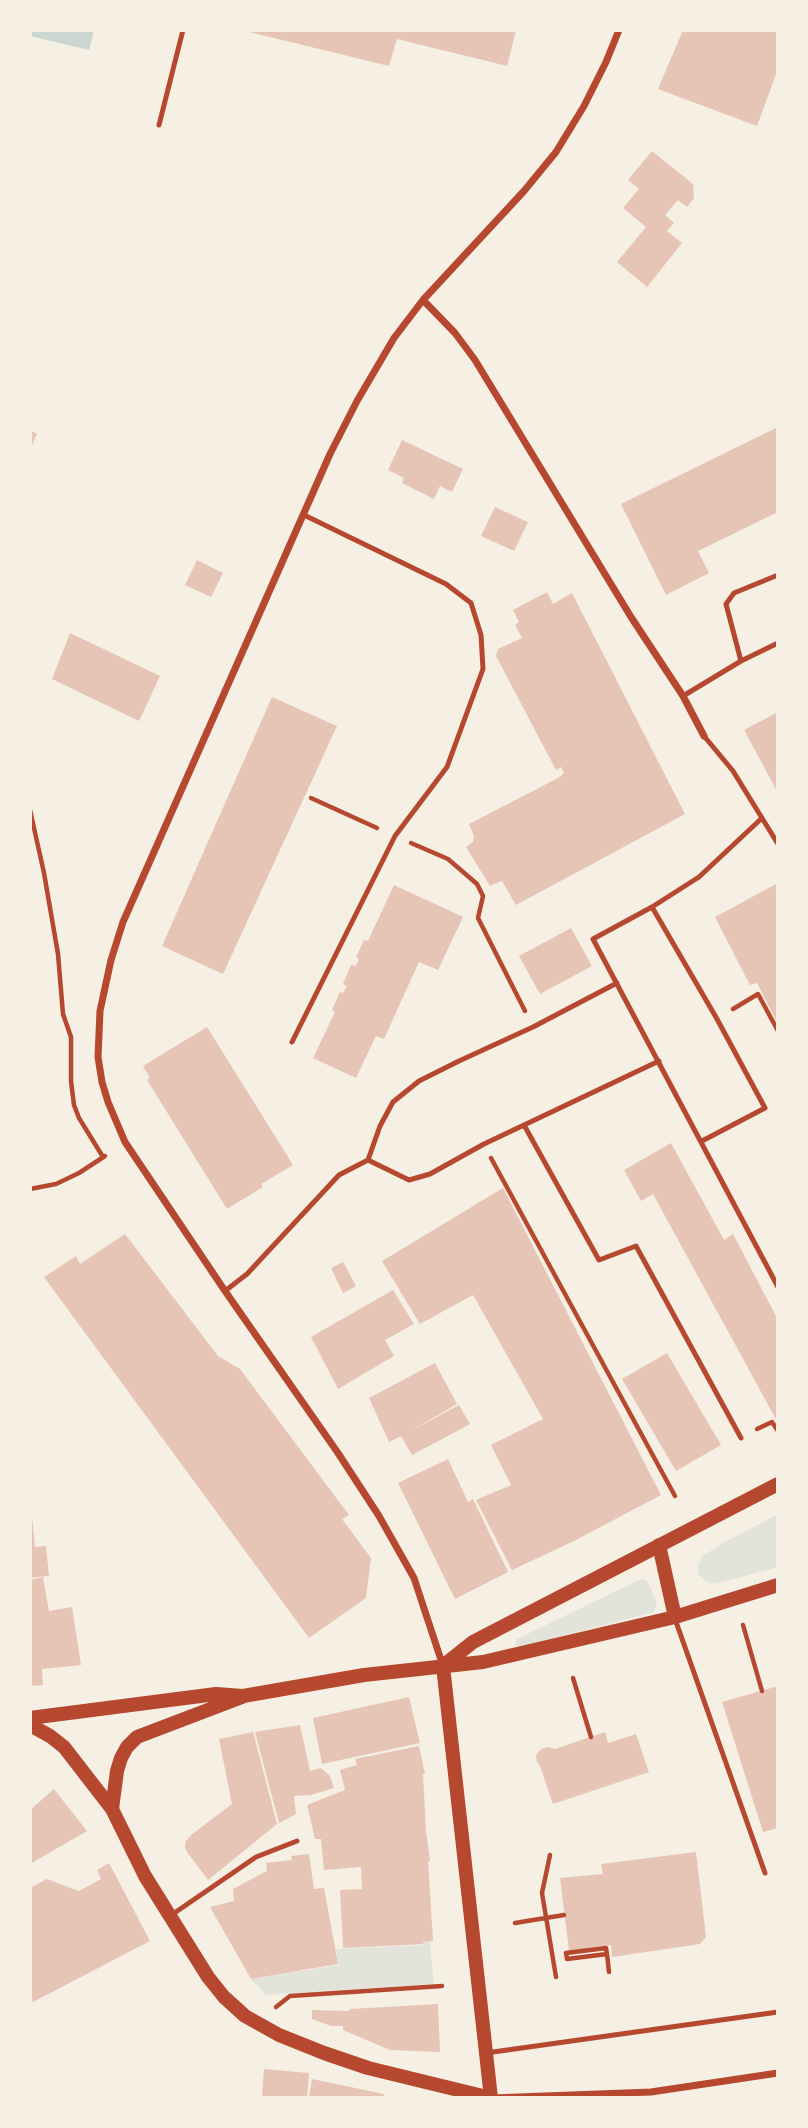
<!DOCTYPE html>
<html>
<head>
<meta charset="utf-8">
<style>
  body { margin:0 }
  #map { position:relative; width:808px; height:2128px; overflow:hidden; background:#f6efe4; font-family:"DM Sans",sans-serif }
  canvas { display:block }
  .frame { position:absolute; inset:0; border:32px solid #f6efe4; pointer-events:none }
</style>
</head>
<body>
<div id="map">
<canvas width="808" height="2128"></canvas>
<div class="frame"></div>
</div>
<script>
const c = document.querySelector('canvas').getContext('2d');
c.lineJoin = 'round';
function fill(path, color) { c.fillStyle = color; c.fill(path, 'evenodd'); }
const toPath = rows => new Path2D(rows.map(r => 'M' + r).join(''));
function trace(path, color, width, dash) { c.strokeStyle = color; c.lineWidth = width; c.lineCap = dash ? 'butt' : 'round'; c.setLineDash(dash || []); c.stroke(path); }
const green = toPath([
  [778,1514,778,1567,715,1584,707,1582,699,1575,698,1565,702,1557,716,1547],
  [644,1579,648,1582,657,1603,654,1612,521,1647,515,1645,517,1639,639,1580],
  [424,1942,430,1942,434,1984,266,1995,251,1979,338,1965,336,1949,424,1945]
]);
const water = toPath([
  [30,30,94,30,89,50,30,36]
]);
const building = toPath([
  [241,30,516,30,507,66,397,39,389,66],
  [683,30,778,30,778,69,757,126,658,89],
  [652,151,693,184,694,198,687,207,678,200,665,215,674,223,667,231,682,243,647,287,617,262,646,227,623,208,639,189,628,180],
  [778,427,778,512,698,551,709,573,666,595,621,504],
  [30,430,37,434,30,450],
  [402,440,463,469,452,492,440,486,434,499,402,483,404,478,388,470],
  [495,507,528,522,514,551,481,536],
  [197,560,223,573,211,597,185,585],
  [547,592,553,604,572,593,685,814,516,905,502,881,490,886,466,847,473,842,474,836,469,824,558,778,564,773,561,767,556,770,496,656,498,649,522,638,515,625,519,622,513,610],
  [70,633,160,676,139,721,52,679],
  [272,697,337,726,223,974,162,946],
  [778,712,778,793,744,730],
  [778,883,778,1024,757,983,750,985,715,917],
  [394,885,463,917,438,970,419,962,384,1039,376,1036,356,1078,313,1058,335,1012,332,1010,340,992,343,993,347,986,343,984,351,965,356,966,359,959,356,957,364,940,368,941],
  [571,928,592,966,540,994,519,956],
  [207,1027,293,1165,261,1184,263,1187,227,1209,147,1080,150,1078,143,1066],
  [671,1143,724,1240,733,1234,778,1320,778,1423,653,1194,641,1201,624,1170],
  [503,1188,661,1495,576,1540,512,1570,476,1500,511,1485,491,1445,543,1419,473,1295,420,1324,382,1261],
  [125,1234,218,1356,240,1369,349,1515,342,1519,371,1558,366,1598,309,1638,44,1277,76,1256,80,1264],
  [343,1262,356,1286,343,1293,331,1268],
  [393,1290,414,1324,385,1340,394,1356,338,1389,311,1337],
  [667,1353,721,1445,676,1471,622,1379],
  [435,1363,457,1404,407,1433,459,1405,470,1424,412,1455,401,1436,389,1442,369,1398],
  [448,1459,468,1502,473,1499,508,1572,455,1599,398,1483],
  [30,1516,32,1516,35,1547,46,1546,49,1576,30,1578],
  [43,1577,49,1611,72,1607,81,1665,42,1669,43,1685,30,1686,30,1580],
  [778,1686,778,1828,763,1832,722,1702],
  [409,1697,420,1743,322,1764,313,1718],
  [300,1725,310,1771,321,1768,330,1776,334,1788,311,1795,294,1796,296,1814,279,1823,255,1732],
  [253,1732,277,1824,208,1880,187,1852,185,1847,186,1841,191,1835,232,1804,219,1739],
  [605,1732,608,1743,636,1734,649,1772,553,1804,540,1766,537,1762,536,1755,541,1749,547,1747,555,1749],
  [419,1746,425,1774,423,1774,426,1831,430,1861,428,1861,433,1941,423,1942,424,1944,343,1948,340,1890,362,1889,361,1867,324,1870,321,1839,315,1839,307,1805,345,1790,340,1770,357,1765,355,1759],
  [54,1789,87,1831,30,1864,30,1810],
  [696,1852,706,1937,700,1944,612,1957,611,1945,569,1951,560,1878,603,1874,601,1864],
  [309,1854,314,1889,324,1888,338,1964,251,1979,210,1907,234,1901,233,1889,267,1871,266,1863,292,1860,291,1856],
  [109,1863,150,1941,33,2002,30,1996,30,1888,47,1879,79,1891,101,1879,97,1870],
  [438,2004,440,2052,390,2050,343,2030,343,2026,331,2026,312,2019,312,2010,350,2011,349,2009],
  [264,2069,309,2073,307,2098,262,2098],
  [312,2079,384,2094,383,2098,309,2098]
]);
const path = toPath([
  [311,798,377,828],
  [30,810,44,873,58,954,63,1014,71,1037,71,1081,74,1105,79,1118,103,1157],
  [411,843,448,859,477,884,483,896,478,918,525,1011],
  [733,1009,758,994,778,1031],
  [491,1158,675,1496],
  [30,1189,56,1184,79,1173,105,1156],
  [757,1429,772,1422,778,1431],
  [743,1625,762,1691],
  [573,1678,591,1737],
  [550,1855,542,1893,556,1977],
  [515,1923,564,1915],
  [607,1954,567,1959,566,1953,606,1948,607,1954,609,1972],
  [276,2007,290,1996,442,1986]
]);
const service = toPath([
  [159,125,183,30],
  [741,661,726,604,734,593,778,575],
  [683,696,741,661,778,643],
  [704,736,733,771,778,844],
  [762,818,699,877,652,907,593,939,778,1287],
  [652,907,717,1019,765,1108,702,1141],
  [292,1042,395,836,447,767,483,669,481,635,471,603,446,584,304,515],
  [524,1125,599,1260,636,1246,741,1438],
  [368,1160,409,1180,430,1174,484,1144,659,1061],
  [225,1291,247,1274,339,1175,368,1160,380,1126,393,1102,419,1081,459,1061,533,1027,617,983],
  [675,1619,765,1873],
  [170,1916,256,1857,297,1841],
  [486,2053,778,2012]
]);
const minor = toPath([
  [423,300,455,333,475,360,631,617,683,696,704,736],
  [443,1666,414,1578,379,1516,338,1453,225,1291,125,1142,108,1102,102,1082,98,1057,100,1011,111,960,123,922,330,454,357,401,394,338,423,300,524,191,556,152,584,106,606,62,619,30],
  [492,2098,651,2092,778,2073]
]);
const secondary = toPath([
  [659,1545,675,1617],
  [444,1665,473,1642,778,1484],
  [443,1666,491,2098],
  [30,1718,216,1694,243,1696,364,1675,483,1662,675,1617,778,1585],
  [30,1725,50,1736,64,1747,112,1809,145,1876,208,1977,224,1997,245,2016,279,2035,324,2053,368,2068,491,2098],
  [112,1809,117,1771,121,1758,127,1747,137,1737,242,1697]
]);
fill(green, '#e2e4dc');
fill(water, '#c9d6d2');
fill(building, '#e6c5b7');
trace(path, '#b5482f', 4.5);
trace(service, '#b5482f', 5);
trace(minor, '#b5482f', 7);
trace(secondary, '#b5482f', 14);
</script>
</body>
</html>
